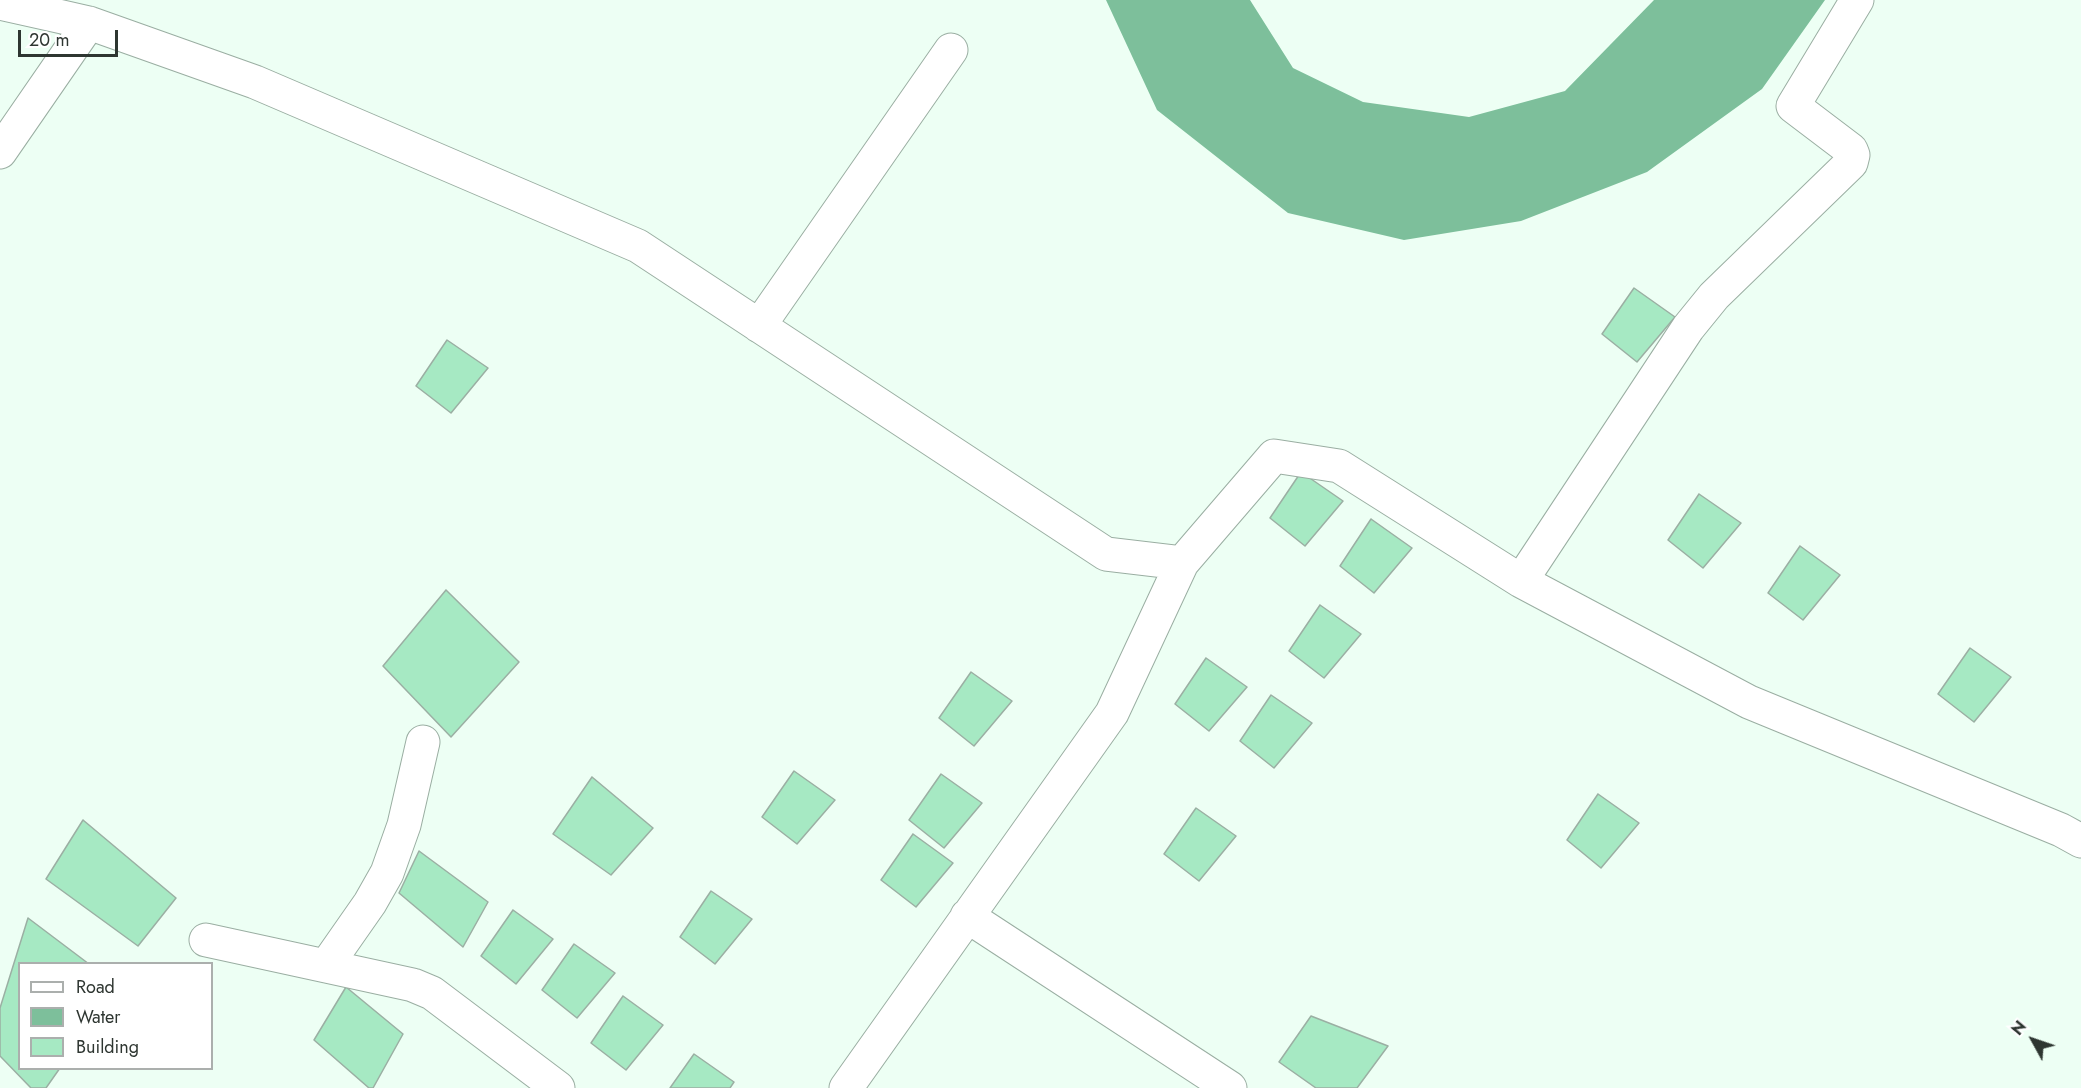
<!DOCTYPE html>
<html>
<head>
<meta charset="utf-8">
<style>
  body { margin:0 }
  #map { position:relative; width:2081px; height:1088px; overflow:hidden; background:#edfff4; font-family:Jost,sans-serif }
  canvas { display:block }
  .legend { position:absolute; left:18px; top:962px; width:195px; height:108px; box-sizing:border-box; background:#fff; border:2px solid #abafad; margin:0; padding:8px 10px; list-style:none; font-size:18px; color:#2e3631 }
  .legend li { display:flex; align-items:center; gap:12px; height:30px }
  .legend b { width:30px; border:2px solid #abafad }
  .north { position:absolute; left:2003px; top:1010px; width:60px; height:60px; -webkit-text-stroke:4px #fff; paint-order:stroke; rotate:310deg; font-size:16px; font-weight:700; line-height:24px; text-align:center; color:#2e3631 }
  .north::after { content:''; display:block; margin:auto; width:21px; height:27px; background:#2e3631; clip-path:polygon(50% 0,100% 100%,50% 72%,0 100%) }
  .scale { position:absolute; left:18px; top:30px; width:100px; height:27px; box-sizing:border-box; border:3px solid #2e3631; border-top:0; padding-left:8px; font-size:18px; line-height:21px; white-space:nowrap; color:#2e3631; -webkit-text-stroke:4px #fff; paint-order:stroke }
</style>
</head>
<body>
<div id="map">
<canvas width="2081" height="1088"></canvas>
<ul class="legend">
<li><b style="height:8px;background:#fff"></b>Road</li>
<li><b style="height:16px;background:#7dbf9b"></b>Water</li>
<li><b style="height:16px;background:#a6e9c3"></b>Building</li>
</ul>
<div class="north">N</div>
<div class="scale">20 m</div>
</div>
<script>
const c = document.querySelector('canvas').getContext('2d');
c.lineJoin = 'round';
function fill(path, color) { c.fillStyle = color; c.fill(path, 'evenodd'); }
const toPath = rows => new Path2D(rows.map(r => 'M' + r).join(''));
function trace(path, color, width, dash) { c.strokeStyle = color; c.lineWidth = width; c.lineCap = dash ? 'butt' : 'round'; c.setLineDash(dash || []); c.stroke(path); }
const water = toPath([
  [1106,0,1250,0,1293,68,1363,102,1469,117,1565,91,1654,0,1825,0,1762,89,1647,172,1521,221,1404,240,1288,213,1157,110]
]);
const building = toPath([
  [1634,288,1675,317,1637,362,1602,334,1634,288],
  [447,340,488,368,451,413,416,386,447,340],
  [1301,472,1343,501,1305,546,1270,518,1301,472],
  [1699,494,1741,523,1703,568,1668,540,1699,494],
  [1371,519,1412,548,1374,593,1340,566,1371,519],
  [1800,546,1840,575,1803,620,1768,593,1800,546],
  [446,590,519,662,451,737,383,666,446,590],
  [1320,605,1361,634,1324,678,1289,651,1320,605],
  [1970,648,2011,677,1974,722,1938,694,1970,648],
  [1206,658,1247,687,1209,731,1175,704,1206,658],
  [971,672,1012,701,974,746,939,718,971,672],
  [1271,695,1312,723,1274,768,1240,741,1271,695],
  [794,771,835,800,797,844,762,817,794,771],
  [941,774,982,803,944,848,909,820,941,774],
  [592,777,653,828,611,875,553,834,592,777],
  [1598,794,1639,823,1601,868,1567,840,1598,794],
  [1196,808,1236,836,1199,881,1164,854,1196,808],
  [83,820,176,898,138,946,46,879,83,820],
  [913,834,953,863,916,907,881,880,913,834],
  [419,851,488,902,463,947,399,893,419,851],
  [711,891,752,919,715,964,680,937,711,891],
  [513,910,553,939,516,984,481,956,513,910],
  [28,918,89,964,20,964,20,1068,60,1068,46,1088,31,1088,0,1056,0,1008,28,918],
  [574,944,615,973,577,1018,542,990,574,944],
  [346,987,403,1034,373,1088,369,1088,314,1040,346,987],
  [623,996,663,1025,626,1070,591,1043,623,996],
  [1311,1016,1388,1046,1357,1088,1316,1088,1279,1062,1311,1016],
  [694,1054,734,1082,730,1088,670,1088,694,1054]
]);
const minor = toPath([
  [0,3,89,23,255,82,638,246,1106,554,1182,563,1274,456,1339,466,1521,581,1749,702,2061,830,2081,841],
  [0,152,89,23],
  [759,326,951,50],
  [1521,581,1688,328,1714,296,1851,163,1853,155,1851,150,1793,106,1857,0],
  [967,916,1230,1088],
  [206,940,413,985,432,993,558,1088],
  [326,966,370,903,387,873,404,825,423,742],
  [846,1088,1112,713,1182,563]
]);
fill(water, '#7dbf9b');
fill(building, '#a6e9c3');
trace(building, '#9bafa3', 1.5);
trace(minor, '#9aaea2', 35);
trace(minor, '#fff', 33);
</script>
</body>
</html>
